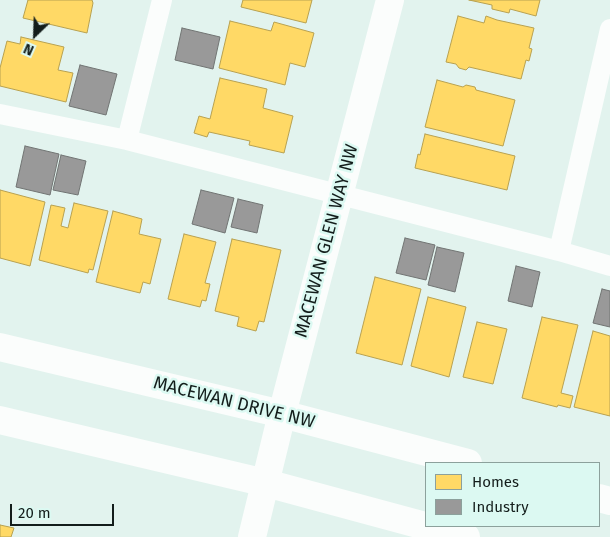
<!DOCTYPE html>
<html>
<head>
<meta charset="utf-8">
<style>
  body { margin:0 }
  #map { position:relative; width:610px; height:537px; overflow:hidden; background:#e2f3ee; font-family:"Fira Sans",sans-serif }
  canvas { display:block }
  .legend { position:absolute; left:425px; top:462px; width:175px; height:65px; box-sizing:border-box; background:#dcf9f2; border:1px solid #8ca19c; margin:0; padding:6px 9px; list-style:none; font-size:15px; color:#131d1b }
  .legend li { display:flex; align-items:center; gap:10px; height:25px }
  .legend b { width:25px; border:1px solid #8ca19c }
  .north { position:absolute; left:10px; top:10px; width:50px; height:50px; -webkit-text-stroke:4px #dcf9f2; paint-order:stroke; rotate:204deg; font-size:14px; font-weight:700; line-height:20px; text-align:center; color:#131d1b }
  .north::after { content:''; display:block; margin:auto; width:18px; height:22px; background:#131d1b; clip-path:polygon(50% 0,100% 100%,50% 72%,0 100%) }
  .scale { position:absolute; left:10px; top:504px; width:104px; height:22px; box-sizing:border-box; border:2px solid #131d1b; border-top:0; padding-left:6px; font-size:15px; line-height:18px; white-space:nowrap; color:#131d1b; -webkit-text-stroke:4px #dcf9f2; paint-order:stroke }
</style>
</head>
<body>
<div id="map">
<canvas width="610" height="537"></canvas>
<ul class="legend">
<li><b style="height:14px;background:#ffd966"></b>Homes</li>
<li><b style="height:14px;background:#999"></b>Industry</li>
</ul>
<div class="north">N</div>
<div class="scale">20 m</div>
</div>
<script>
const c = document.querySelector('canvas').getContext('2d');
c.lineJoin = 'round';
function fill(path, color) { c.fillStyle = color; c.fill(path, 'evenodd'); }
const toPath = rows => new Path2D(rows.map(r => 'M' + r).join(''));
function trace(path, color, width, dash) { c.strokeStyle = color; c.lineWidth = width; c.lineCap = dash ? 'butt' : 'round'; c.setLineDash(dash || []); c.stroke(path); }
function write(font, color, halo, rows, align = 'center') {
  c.font = font + ' "Fira Sans",sans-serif'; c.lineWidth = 5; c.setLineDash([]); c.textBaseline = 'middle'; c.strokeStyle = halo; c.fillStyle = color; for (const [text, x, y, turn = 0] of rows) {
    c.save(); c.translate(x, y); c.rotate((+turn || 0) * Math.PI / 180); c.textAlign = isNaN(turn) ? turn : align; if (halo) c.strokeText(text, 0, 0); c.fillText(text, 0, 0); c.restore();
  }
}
const homes = toPath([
  [28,0,92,0,93,3,87,33,23,18,28,0],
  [243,0,312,0,306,23,241,7,243,0],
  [469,0,540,0,536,16,510,9,509,13,492,9,492,5,469,0],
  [458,16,484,23,486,16,497,20,534,28,529,48,532,49,529,61,526,60,521,79,469,67,466,70,459,68,456,64,446,62,458,16],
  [230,21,271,31,274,22,314,33,305,67,290,63,285,85,219,68,230,21],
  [21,37,64,47,58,70,73,73,66,102,0,86,0,68,7,41,20,44,21,37],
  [220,78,267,89,263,108,293,116,284,153,249,145,250,141,209,132,207,137,194,133,199,116,210,119,220,78],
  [437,80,463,87,466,85,475,87,476,90,515,100,503,146,425,127,437,80],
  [425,134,515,156,507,190,415,168,418,154,420,155,425,134],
  [0,190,45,202,30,266,0,258,0,190],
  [74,203,108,211,93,270,89,269,88,273,39,260,51,205,65,208,61,226,68,228,74,203],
  [113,211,142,219,139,234,161,239,150,284,143,282,140,293,96,282,113,211],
  [184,234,216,242,205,283,210,284,206,301,202,300,200,307,168,299,184,234],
  [232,239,281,250,264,322,259,321,256,331,237,326,239,317,215,311,232,239],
  [375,277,421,289,402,365,356,353,375,277],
  [428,297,466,307,449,377,411,366,428,297],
  [542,317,578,325,561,393,573,396,570,408,558,405,557,407,522,398,542,317],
  [477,322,507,329,493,384,463,377,477,322],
  [593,331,610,336,610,416,574,407,593,331],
  [0,525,14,528,11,537,0,537,0,525]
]);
const industry = toPath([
  [182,28,220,37,213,69,175,60,182,28],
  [80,65,117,74,106,115,69,106,80,65],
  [25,146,59,154,50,195,16,187,25,146],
  [61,155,86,161,78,195,53,190,61,155],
  [201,190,234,198,225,233,192,224,201,190],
  [238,199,263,205,257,233,231,227,238,199],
  [405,238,435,245,426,280,396,273,405,238],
  [437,247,464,253,455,292,428,285,437,247],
  [516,266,540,272,532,307,508,301,516,266],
  [602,289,610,291,610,327,593,323,602,289]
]);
const lane = toPath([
  [0,114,127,140,559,251,610,266],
  [127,140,162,0],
  [559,251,610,29]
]);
const street = toPath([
  [252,537,282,414,390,0]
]);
const secondary = toPath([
  [0,347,282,414,468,463],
  [0,420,266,483,466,537],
  [599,498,610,501]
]);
const streetNames = [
  ["MACEWAN GLEN WAY NW",327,241,-75],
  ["MACEWAN DRIVE NW",234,403,14]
];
fill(homes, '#ffd966');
trace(homes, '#b8a150', 1);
fill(industry, '#999');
trace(industry, '#717473', 1);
trace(lane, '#fbfdfc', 20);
trace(street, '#fbfdfc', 28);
trace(secondary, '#fbfdfc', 28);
write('18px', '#131d1b', '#dcf9f2', streetNames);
</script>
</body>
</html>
